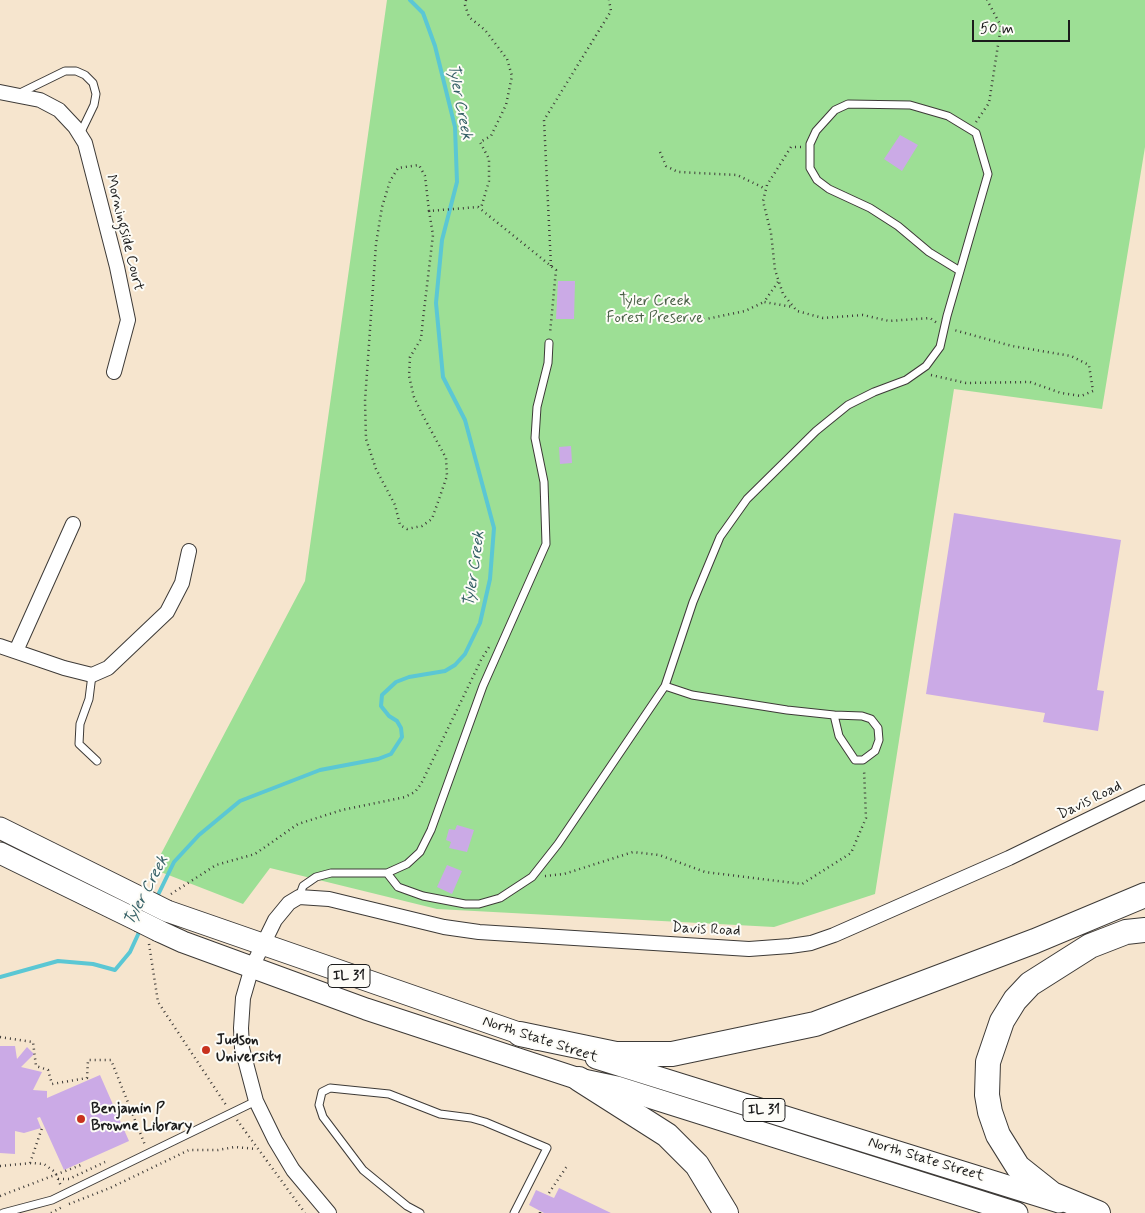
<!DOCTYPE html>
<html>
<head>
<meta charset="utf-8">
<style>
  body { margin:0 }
  #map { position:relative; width:1145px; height:1213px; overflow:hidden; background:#f6e5ce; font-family:Mynerve,sans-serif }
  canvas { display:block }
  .scale { position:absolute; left:972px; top:20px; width:98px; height:22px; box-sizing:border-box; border:2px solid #1c1c1c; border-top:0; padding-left:6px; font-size:15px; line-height:18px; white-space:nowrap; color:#1c1c1c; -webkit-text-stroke:4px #fdfcf7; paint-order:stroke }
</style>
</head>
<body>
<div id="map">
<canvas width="1145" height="1213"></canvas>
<div class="scale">50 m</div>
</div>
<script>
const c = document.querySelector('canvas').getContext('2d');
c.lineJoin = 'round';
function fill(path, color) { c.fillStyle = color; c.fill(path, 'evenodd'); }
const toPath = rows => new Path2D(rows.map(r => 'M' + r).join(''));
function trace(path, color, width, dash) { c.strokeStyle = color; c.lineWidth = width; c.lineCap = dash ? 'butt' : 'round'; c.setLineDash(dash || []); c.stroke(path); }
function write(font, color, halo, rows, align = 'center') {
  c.font = font + ' Mynerve,sans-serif'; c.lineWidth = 4; c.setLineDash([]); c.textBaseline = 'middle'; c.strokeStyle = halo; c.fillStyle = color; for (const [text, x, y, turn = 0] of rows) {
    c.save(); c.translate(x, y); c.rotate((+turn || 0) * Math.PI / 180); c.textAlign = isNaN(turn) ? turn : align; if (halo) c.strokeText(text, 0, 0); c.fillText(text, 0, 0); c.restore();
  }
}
const green = toPath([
  [387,0,1145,0,1145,147,1102,409,954,389,875,894,774,927,437,909,270,868,243,904,153,869,305,581]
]);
const stream = toPath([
  [157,897,174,862,199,835,240,801,320,770,378,759,391,754,402,737,401,728,397,721,389,716,381,706,382,695,396,682,409,677,445,671,455,665,465,654,480,623,490,579,494,528,465,420,443,377,436,303,442,240,457,182,455,127,435,46,423,13,410,0],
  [0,977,58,961,93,964,115,970,130,952,141,928]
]);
const building = toPath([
  [900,135,918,145,902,171,884,159],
  [558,281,575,281,574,319,556,319],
  [571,446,572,463,560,464,559,447],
  [954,513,1121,540,1097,690,1104,691,1098,731,1043,722,1045,713,926,694],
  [457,825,474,830,467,852,449,848,451,842,446,840,449,829,455,830],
  [447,865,462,871,452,894,437,887],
  [0,1046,15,1046,17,1059,27,1047,34,1054,21,1067,42,1072,33,1090,47,1091,47,1098,100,1075,129,1141,64,1170,40,1117,37,1118,41,1128,24,1133,15,1131,15,1154,0,1153],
  [559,1188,611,1213,544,1213,529,1205,536,1190,554,1198]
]);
const path = toPath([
  [466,0,465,5,469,17,485,30,507,59,512,76,506,105,491,136,480,142,489,159,489,181,481,208],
  [976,122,989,103,1001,26,987,0],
  [801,147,791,147,767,185,763,201,771,233,775,270,783,294,797,311,823,318,863,315,889,321,930,318,937,323],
  [660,152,666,166,678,172,737,175,766,189],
  [429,211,433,235,423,319,421,339,410,357,409,376,414,397,421,412,446,458,447,476,432,519,422,526,407,529,400,525,395,505,376,469,366,439,365,401,376,244,382,207,390,181,398,168,419,165,425,176,429,211,478,207,556,270,550,333],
  [551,266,544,120,611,11,609,0],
  [778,282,764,302,793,307],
  [684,319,697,321,745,311,764,302],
  [931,375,966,383,1030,382,1061,393,1081,396,1093,391,1089,365,1071,356,1012,346,954,330],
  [545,876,564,874,633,852,659,855,705,872,802,884,851,853,866,818,864,769],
  [171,894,216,865,255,854,298,824,342,810,405,797,415,792,421,784,481,660,489,647],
  [149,944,158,1002,226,1105],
  [0,1037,33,1042,36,1066,48,1070,52,1084,87,1078,88,1060,111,1060,145,1145],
  [237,1120,305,1213],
  [30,1163,42,1128],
  [0,1166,32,1163,44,1164,55,1172,61,1186],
  [58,1179,69,1179,105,1162],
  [549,1193,567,1166],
  [0,1196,81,1165],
  [69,1204,110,1188,189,1150,218,1150,235,1147,257,1149],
  [51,1213,64,1206],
  [540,1213,540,1212]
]);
const service = toPath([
  [18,94,65,71,76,71,85,75,93,83,96,94,94,105,80,134],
  [92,675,89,699,80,724,79,744,97,761],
  [665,686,692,695,787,710,834,715,839,736,855,760,863,760,875,751,879,740,878,728,871,719,862,716,834,715],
  [387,873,398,887,423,896,465,904,479,904,500,898,532,877,558,844,665,686,693,602,720,537,747,499,816,431,848,405,874,392,906,380,926,366,940,347,947,316,960,271,988,174,976,133,948,116,910,105,848,104,835,110,816,131,810,144,810,168,817,180,829,189,870,208,898,226,929,252,960,271],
  [299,897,303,886,316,877,331,873,387,873,407,864,420,852,431,830,483,686,546,544,544,482,535,438,537,407,548,363,549,343],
  [3,1213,52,1200,256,1101],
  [420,1213,407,1206,363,1170,323,1117,319,1105,322,1092,330,1088,389,1094,440,1114,471,1118,485,1122,547,1148,514,1213]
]);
const minor = toPath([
  [0,92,40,100,59,110,75,127,85,143,117,267,128,320,114,372],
  [0,646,64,668,92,675,108,668,167,612,182,583,189,551],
  [16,651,73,524],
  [329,1213,293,1170,275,1140,256,1101,242,1048,241,1028,243,998,252,967,275,920,289,903,299,897,329,899,444,927,479,932,749,949,790,946,811,943,834,935,1009,858,1145,792]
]);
const primary = toPath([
  [0,828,147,901],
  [0,853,139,921],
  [167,911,536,1039],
  [159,931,183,942,366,1009,579,1079,617,1087,1017,1213],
  [596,1058,1059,1202]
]);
const motorway = toPath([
  [520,1034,616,1054,672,1054,815,1024,1035,941,1145,895],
  [579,1079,667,1135,697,1165,726,1213],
  [1098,1213,1052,1194,1018,1167,998,1135,990,1112,987,1095,988,1062,1002,1021,1015,1000,1030,984,1090,946,1126,932,1145,930]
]);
const primaryBridge = toPath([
  [147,901,167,911],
  [139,921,159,931]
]);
const markers = [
  [206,1050,5,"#c8321e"],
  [81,1119,5,"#c8321e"]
];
const shields = [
  [349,976,42],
  [764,1110,42]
];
const shieldNames = [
  ["IL 31",349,976],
  ["IL 31",764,1110]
];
const streetNames = [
  ["Morningside Court",124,233,76],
  ["Davis Road",1090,801,-26],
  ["Davis Road",706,930,3],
  ["North State Street",540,1040,18],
  ["North State Street",926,1160,17]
];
const parkNames = [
  ["Tyler Creek",655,302],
  ["Forest Preserve",655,319]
];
const poiNames = [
  ["Judson",216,1041],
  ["University",216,1058],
  ["Benjamin P",91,1110],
  ["Browne Library",91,1127]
];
const waterNames = [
  ["Tyler Creek",459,102,79],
  ["Tyler Creek",475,569,-82],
  ["Tyler Creek",147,891,-62]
];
fill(green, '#9ddf95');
trace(stream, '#5bc7d4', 4);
fill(building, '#cbaae6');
trace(service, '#3d3a37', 9);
trace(minor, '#3d3a37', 16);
trace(primary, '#3d3a37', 23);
trace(motorway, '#3d3a37', 26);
trace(path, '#3d3a37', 2.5, [1, 4]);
trace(service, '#fff', 7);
trace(minor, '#fff', 14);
trace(primary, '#fff', 21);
trace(motorway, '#fff', 24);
trace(primaryBridge, '#3d3a37', 23, []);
trace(primaryBridge, '#fff', 21);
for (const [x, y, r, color] of markers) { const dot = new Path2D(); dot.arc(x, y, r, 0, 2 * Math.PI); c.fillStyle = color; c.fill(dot); trace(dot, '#fdfcf7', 2); }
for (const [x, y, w] of shields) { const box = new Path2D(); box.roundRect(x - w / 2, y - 11.5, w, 23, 4); c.fillStyle = '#fdfcf7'; c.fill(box); trace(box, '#1c1c1c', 1); }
write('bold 14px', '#1c1c1c', null, shieldNames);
write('15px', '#1c1c1c', '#fdfcf7', streetNames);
write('15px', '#496046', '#fdfcf7', parkNames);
write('bold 15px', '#1c1c1c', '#fdfcf7', poiNames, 'left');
write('italic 16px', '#356066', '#fdfcf7', waterNames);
</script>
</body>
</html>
